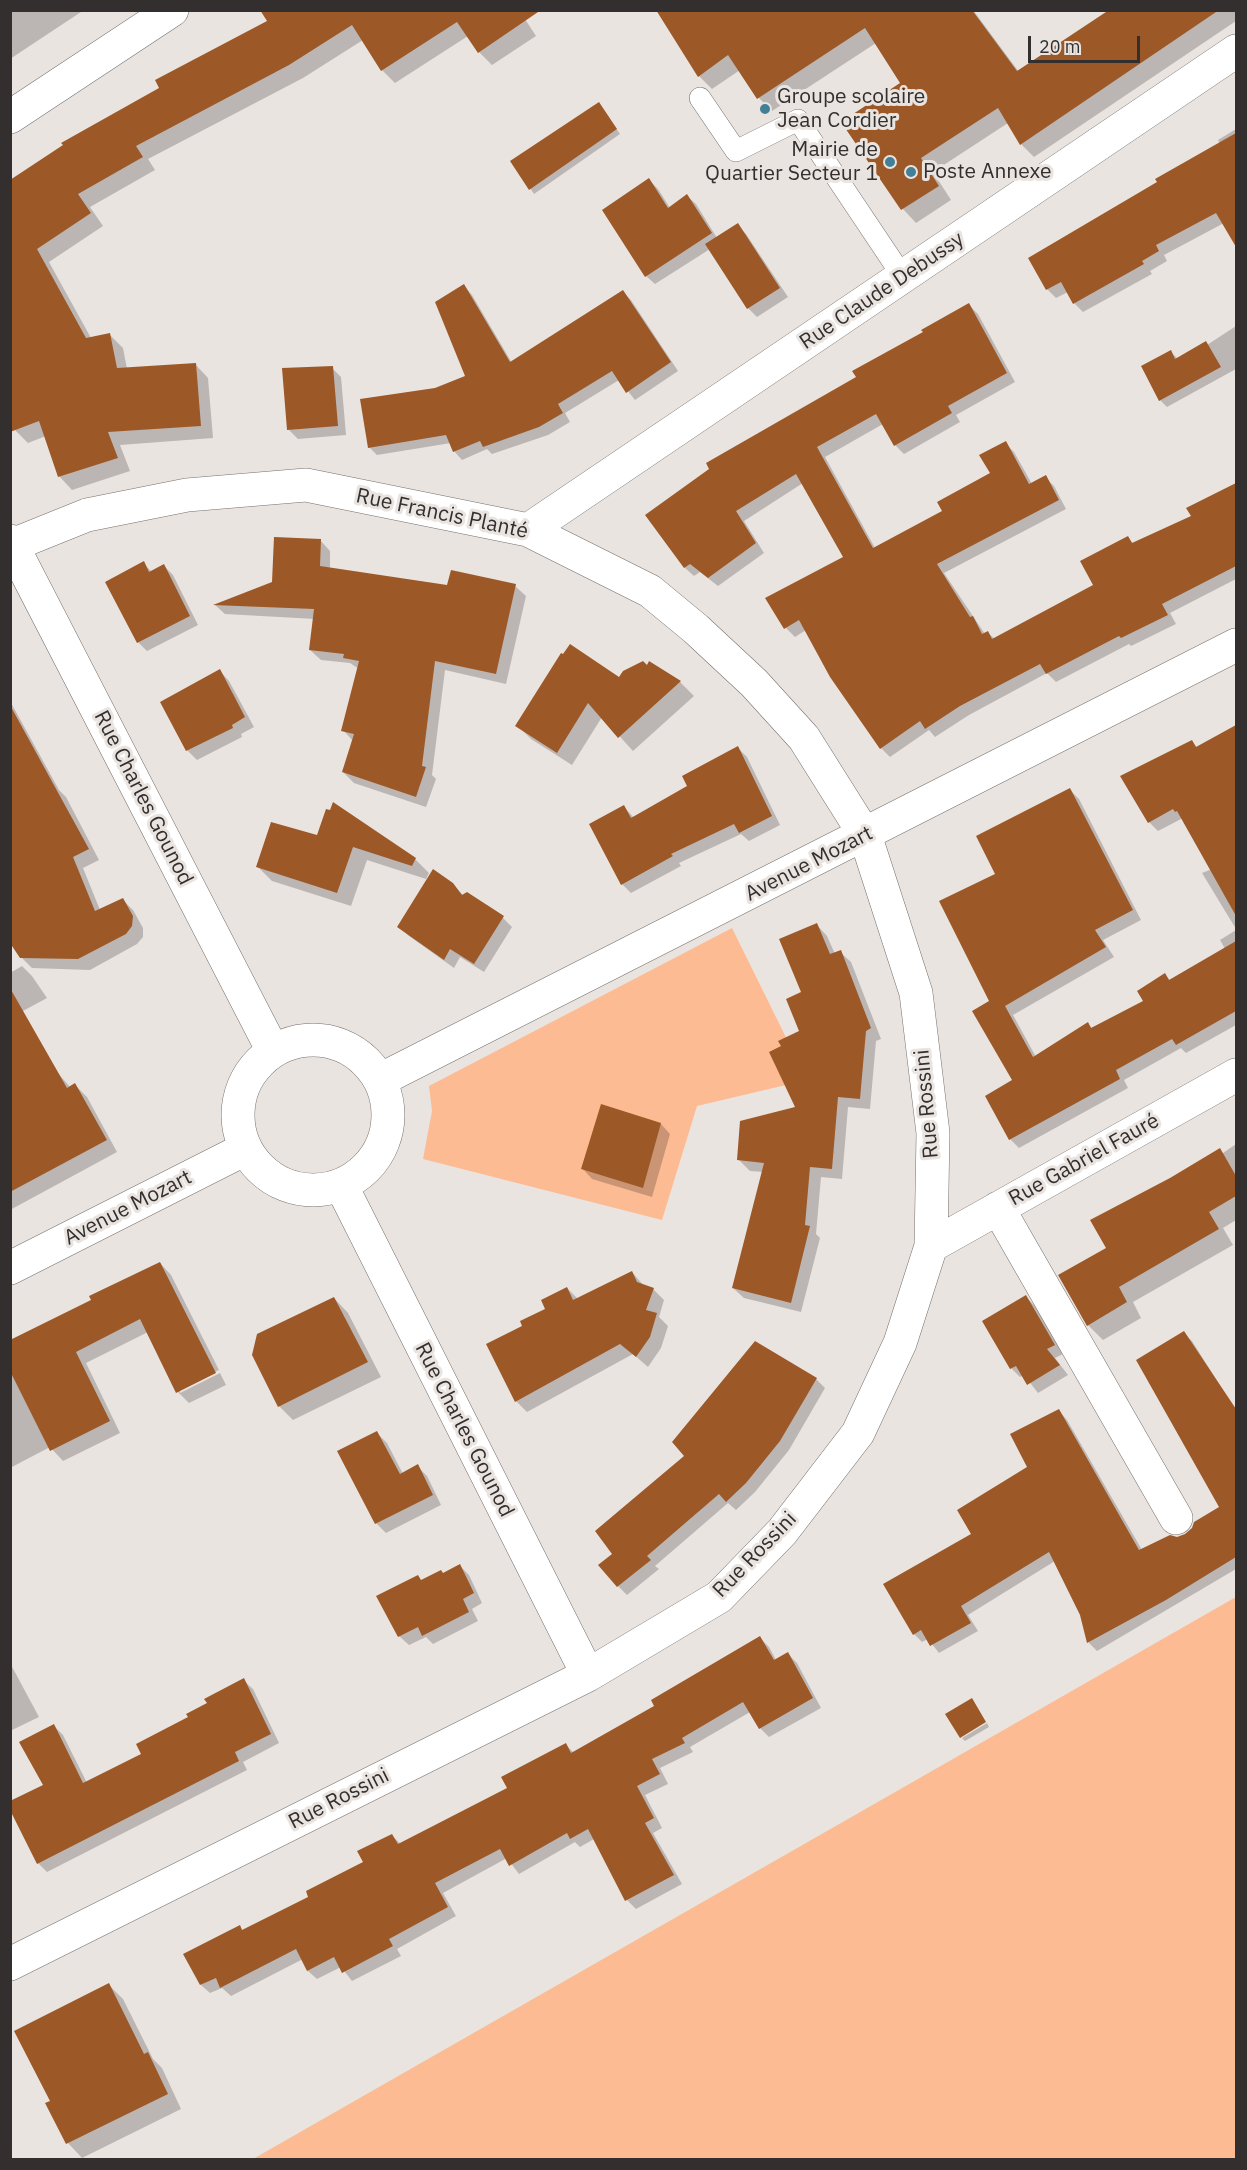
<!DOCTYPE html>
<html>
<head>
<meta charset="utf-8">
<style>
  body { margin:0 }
  #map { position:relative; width:1247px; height:2170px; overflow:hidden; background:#eae4e0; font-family:"IBM Plex Sans",sans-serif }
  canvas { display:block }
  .frame { position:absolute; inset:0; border:12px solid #322f2e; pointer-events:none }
  .scale { position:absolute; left:1028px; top:36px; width:112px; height:27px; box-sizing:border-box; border:3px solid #322f2e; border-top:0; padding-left:8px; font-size:18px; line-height:21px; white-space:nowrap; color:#322f2e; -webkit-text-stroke:4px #eae4e0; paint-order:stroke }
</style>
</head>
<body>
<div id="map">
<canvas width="1247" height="2170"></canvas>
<div class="frame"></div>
<div class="scale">20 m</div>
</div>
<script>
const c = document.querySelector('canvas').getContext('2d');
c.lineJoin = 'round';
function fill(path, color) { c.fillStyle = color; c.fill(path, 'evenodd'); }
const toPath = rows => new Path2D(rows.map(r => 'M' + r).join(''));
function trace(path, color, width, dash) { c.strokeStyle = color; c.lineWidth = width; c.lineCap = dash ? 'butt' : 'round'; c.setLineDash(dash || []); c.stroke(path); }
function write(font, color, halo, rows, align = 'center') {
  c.font = font + ' "IBM Plex Sans",sans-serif'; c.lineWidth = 6; c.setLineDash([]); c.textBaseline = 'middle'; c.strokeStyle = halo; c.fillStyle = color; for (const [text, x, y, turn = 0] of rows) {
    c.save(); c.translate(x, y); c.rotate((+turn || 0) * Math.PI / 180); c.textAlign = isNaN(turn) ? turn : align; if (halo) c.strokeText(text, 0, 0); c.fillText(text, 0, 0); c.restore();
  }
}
const green = toPath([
  [732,928,807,1080,697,1106,662,1220,423,1159,432,1111,429,1086],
  [1236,1597,1236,2159,253,2159,890,1795]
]);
const shadow = toPath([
  [10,10,84,10,10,59],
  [519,10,536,36,492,65,479,52,468,36,395,83,382,70,363,40,303,78,148,159,155,170,90,207,103,226,49,262,91,338,109,334,123,348,127,369,195,364,208,378,213,438,120,445,130,471,72,490,59,476,46,436,28,443,15,430,10,198,161,88,269,21],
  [658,10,973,10,1019,72,1111,10,1236,10,1236,21,1034,157,1021,144,1008,123,933,172,951,200,916,223,903,209,843,122,902,83,876,43,772,111,759,98,740,70,712,89,699,76],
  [603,109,620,134,534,194,512,161],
  [1236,129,1236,243,1224,223,1164,255,1167,261,1150,271,1152,274,1083,312,1074,303,1068,292,1056,298,1047,289,1159,183,1220,144,1218,140],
  [649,180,658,189,670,208,687,196,696,204,717,238,737,225,746,234,788,297,757,317,748,308,710,249,655,284,646,276],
  [464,286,472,295,512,363,623,292,631,300,678,371,635,400,619,380,565,413,570,422,548,435,492,454,487,449,462,460,454,451,451,443,377,455,369,447,435,389,467,377],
  [969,305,978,314,1015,382,956,415,960,422,904,454,895,445,883,424,825,457,875,548,944,512,992,474,1005,443,1014,452,1032,484,1045,477,1054,486,1066,509,944,573,985,634,988,633,995,639,1095,586,1128,538,1134,544,1193,517,1188,509,1236,484,1236,579,1170,613,1176,624,1131,646,1129,644,1056,682,1047,673,969,715,935,737,929,730,890,757,881,748,831,677,806,630,795,637,786,628,768,598,845,558,803,483,744,521,764,553,718,586,700,572,694,576,685,568,647,515],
  [1236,326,1236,369,1167,407,1160,400,1171,352,1178,359,1207,345],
  [332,368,341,377,346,435,298,439,289,430],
  [320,540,330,551,330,569,448,587,515,586,526,596,506,684,445,670,432,775,436,779,426,807,354,783,343,772,353,741,343,730,359,669,350,663,321,660,310,650,315,619,225,614,215,605,273,583],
  [143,563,152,572,164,566,173,575,198,625,147,651,138,642],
  [650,663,680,682,694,696,633,751,602,717,572,765,531,739,517,725,648,667],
  [220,671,229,681,254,727,241,734,242,737,197,760,187,750,162,702],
  [10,701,59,790,66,797,99,860,83,868,100,910,122,899,133,910,143,928,143,937,137,944,90,970,32,968,21,957,10,909],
  [1236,727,1236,929,1202,873,1212,869,1183,818,1158,831,1149,822,1192,742,1198,748],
  [738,748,747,757,780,825,749,841,741,834,679,863,681,866,631,893,622,884,624,807,634,818,689,786],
  [1070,790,1079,799,1141,920,1103,940,1114,957,1013,1015,1036,1057,1088,1024,1093,1029,1145,1001,1165,975,1171,981,1225,949,1220,940,1236,930,1236,1025,1186,1053,1181,1048,1124,1080,1128,1088,1019,1148,1010,1139,1014,1081,991,1002,997,875],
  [318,837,415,859,429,873,426,879,367,860,351,906,272,881,258,867],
  [452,884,464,896,467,894,503,918,512,927,484,972,460,957,454,968,409,936,399,927],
  [817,925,827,936,835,954,840,952,851,962,881,1039,876,1041,870,1109,848,1107,842,1179,821,1177,816,1234,820,1238,801,1312,744,1298,733,1288,764,1172,750,1171,739,1160,797,1108,803,993],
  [22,966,32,976,47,998,10,1018,10,973],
  [56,1071,71,1088,75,1085,87,1097,117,1152,10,1210,10,1094],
  [661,1124,670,1134,652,1197,592,1179,583,1169],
  [1236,1144,1236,1220,1223,1228,1233,1245,1133,1302,1141,1318,1103,1340,1088,1325,1108,1249,1223,1153],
  [160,1263,171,1275,219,1370,180,1389,180,1393,220,1373,226,1385,189,1403,178,1392,148,1332,86,1363,120,1433,63,1461,50,1447,10,1468,10,1342,94,1300],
  [632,1272,644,1286,653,1289,664,1300,659,1317,668,1326,661,1348,648,1367,633,1354,527,1412,516,1401,524,1327,547,1310,567,1288,578,1299],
  [1026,1297,1035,1306,1063,1354,1055,1358,1068,1375,1038,1393,1024,1375,1020,1377,1011,1368],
  [334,1298,348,1313,381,1377,293,1420,279,1406],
  [1183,1333,1192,1341,1236,1411,1236,1569,1097,1651,1089,1643,1081,1615,1055,1561,968,1615,978,1631,939,1653,928,1639,922,1642,914,1634,973,1534,1029,1468,1059,1411,1067,1420,1142,1550,1186,1536,1221,1507],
  [755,1343,816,1379,825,1388,789,1450,755,1492,736,1510,728,1503,655,1566,659,1569,627,1595,618,1586,614,1554,687,1456],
  [377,1433,387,1443,403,1474,417,1466,427,1476,441,1505,386,1533,376,1523],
  [460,1566,469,1575,482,1603,472,1609,478,1621,433,1644,426,1637,409,1645,399,1636,422,1581,443,1574],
  [760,1638,769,1647,776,1660,788,1654,797,1663,821,1708,769,1737,760,1728,750,1712,690,1747,693,1752,660,1768,668,1784,645,1795,662,1828,653,1833,682,1884,636,1909,627,1900,594,1839,580,1847,575,1842,519,1874,507,1858,443,1893,456,1916,397,1949,401,1956,352,1981,341,1967,317,1979,308,1971,303,1959,231,1996,222,1988,210,1993,201,1985,239,1926,243,1931,310,1897,365,1863,392,1836,401,1844,509,1788,566,1745,574,1753,656,1706],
  [10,1663,39,1717,10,1731],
  [243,1680,253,1689,279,1743,243,1762,247,1770,47,1872,38,1863,45,1785,54,1726,63,1735,87,1783,143,1754],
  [987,1723,989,1727,965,1741,962,1738],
  [109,1985,123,1999,153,2059,162,2068,181,2109,82,2158,68,2143,47,2104,52,2102]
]);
const building = toPath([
  [260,10,541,10,478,53,457,22,381,71,352,25,289,65,136,146,143,157,78,194,91,213,37,249,86,338,110,333,117,368,196,363,201,426,108,432,118,458,58,477,39,421,10,432,10,180,63,145,61,143,159,88,155,80,267,21],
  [656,10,972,10,1017,71,1109,10,1219,10,1020,145,998,108,921,158,939,186,901,210,841,122,900,83,865,28,757,99,728,55,698,77],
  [599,102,617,129,529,190,510,161],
  [1236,133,1236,247,1216,213,1156,245,1159,251,1142,261,1144,264,1073,304,1061,282,1046,290,1028,258,1157,182,1155,179],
  [649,178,668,208,687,194,712,233,645,277,602,210],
  [738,223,780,288,747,309,705,244],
  [464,284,510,362,623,290,671,362,626,393,612,371,558,404,563,413,539,427,483,447,480,441,453,452,446,435,368,448,360,399,435,388,465,376,435,302],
  [969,303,1007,373,948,406,952,413,894,446,876,414,817,447,873,548,942,511,937,502,990,473,979,455,1006,441,1029,484,1046,475,1059,500,937,564,970,617,973,616,982,634,988,631,992,639,1093,585,1080,561,1128,536,1132,543,1191,516,1186,508,1236,483,1236,566,1162,604,1168,615,1121,638,1119,636,1046,674,1040,664,960,706,925,729,920,721,880,749,830,677,799,620,784,629,765,598,843,557,796,474,736,511,756,543,708,578,690,564,684,568,645,515,709,469,706,463,856,377,852,371,923,332,921,330],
  [1206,341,1221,367,1159,401,1141,366,1171,350,1175,359],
  [333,366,338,426,287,430,282,368],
  [274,537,321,539,320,566,447,585,451,570,516,584,496,674,435,661,422,766,426,767,416,797,342,772,354,734,341,731,359,661,343,658,344,654,309,650,314,609,213,605,272,582],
  [144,561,149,572,164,564,190,616,137,643,105,582],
  [570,644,619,677,623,671,643,661,647,665,649,661,681,681,618,738,588,703,557,753,515,726,561,653,563,654],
  [220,669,245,717,232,725,233,728,186,751,160,702],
  [10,705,89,849,73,857,95,911,123,898,133,916,132,926,126,934,78,959,20,958,10,943],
  [1236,725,1236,916,1177,811,1175,812,1173,809,1148,823,1120,776,1192,740,1196,747],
  [738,746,772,816,739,833,734,824,671,854,673,856,621,885,589,824,624,805,631,818,687,786,682,776],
  [1070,788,1133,910,1095,930,1106,947,1005,1006,1033,1057,1088,1022,1091,1028,1143,1001,1137,991,1165,973,1169,980,1236,941,1236,1011,1176,1045,1172,1039,1116,1070,1120,1079,1009,1140,985,1096,1012,1080,972,1011,989,1001,939,901,995,874,976,836],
  [333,802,416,858,412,866,353,847,337,893,256,867,271,822,317,835,326,809,330,810],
  [433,869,453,883,462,895,467,892,504,916,474,964,450,949,444,960,397,927],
  [817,923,830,954,841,950,871,1028,866,1031,860,1099,838,1097,832,1169,810,1167,805,1225,810,1226,791,1303,732,1288,764,1163,737,1160,740,1121,795,1107,769,1052,781,1046,778,1041,799,1031,786,999,801,992,779,939],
  [10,988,67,1088,75,1083,107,1140,10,1192],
  [601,1104,661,1123,643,1188,581,1169],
  [1220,1148,1236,1176,1236,1196,1209,1212,1219,1229,1119,1287,1127,1302,1087,1326,1058,1275,1106,1248,1090,1220,1170,1178],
  [160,1262,216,1373,176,1393,140,1319,76,1352,110,1421,50,1451,10,1371,10,1340,91,1300,89,1296],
  [632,1271,637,1282,654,1288,646,1310,657,1313,650,1337,636,1357,620,1344,515,1402,486,1344,522,1326,520,1321,545,1309,541,1300,567,1287,573,1300],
  [1026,1295,1055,1345,1047,1349,1060,1365,1027,1385,1016,1366,1010,1369,982,1321],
  [334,1297,368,1362,278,1407,252,1355,257,1334],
  [1184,1331,1236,1409,1236,1557,1166,1600,1087,1643,1080,1615,1049,1552,961,1606,971,1623,930,1646,921,1630,913,1635,883,1584,971,1534,957,1510,1027,1467,1010,1434,1059,1409,1139,1550,1170,1535,1177,1537,1185,1534,1192,1528,1194,1522,1219,1507,1136,1360],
  [755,1341,817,1378,780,1441,746,1483,726,1502,719,1494,647,1556,651,1560,617,1587,598,1565,612,1554,595,1531,684,1456,672,1442],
  [377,1431,400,1474,418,1464,433,1495,375,1524,337,1451],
  [460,1564,474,1593,463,1599,469,1612,422,1636,418,1627,398,1637,376,1596,418,1575,421,1580,441,1570,443,1573],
  [760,1636,774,1660,788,1652,813,1698,759,1729,743,1702,682,1738,685,1743,652,1759,660,1774,637,1786,654,1818,645,1823,674,1875,625,1901,588,1829,570,1839,567,1833,509,1866,500,1849,435,1883,448,1907,389,1939,393,1946,342,1973,334,1957,307,1971,296,1949,220,1988,216,1978,200,1985,183,1954,240,1925,242,1930,308,1897,306,1891,363,1862,357,1851,392,1834,398,1844,507,1788,501,1777,566,1743,571,1753,654,1706,651,1700],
  [244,1678,271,1734,235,1752,239,1761,37,1864,10,1810,10,1801,43,1785,19,1742,54,1724,83,1783,141,1754,136,1744,188,1717,186,1714,207,1703,204,1699],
  [972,1698,986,1722,960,1738,945,1714],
  [109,1983,144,2054,148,2052,168,2094,66,2144,45,2103,50,2101,14,2031]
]);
const service = toPath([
  [700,98,736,151,798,120,903,277]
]);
const minor = toPath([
  [10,117,172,10],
  [528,530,1236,51],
  [10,541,273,1051],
  [10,546,87,515,187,495,306,485,528,530,650,591,696,629,754,683,804,738,865,835,916,993,933,1133,931,1246,900,1343,858,1433,782,1532,719,1597,588,1675,10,1964],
  '238 1115a75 75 0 1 1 150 0a75 75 0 1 1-150 0Z',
  [380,1080,1236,645],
  [341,1185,588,1675],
  [998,1208,1176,1518],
  [931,1246,1236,1075],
  [10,1268,245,1149]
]);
const markers = [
  [765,109,6,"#418095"],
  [890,162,6,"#418095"],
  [911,172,6,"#418095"]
];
const poiNames = [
  ["Groupe scolaire",777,97],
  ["Jean Cordier",777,121],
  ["Mairie de",878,150,"right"],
  ["Quartier Secteur 1",878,174,"right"],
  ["Poste Annexe",923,172]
];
const streetNames = [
  ["Rue Claude Debussy",882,291,-34],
  ["Rue Francis Planté",442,514,12],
  ["Rue Charles Gounod",143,798,63],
  ["Avenue Mozart",809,864,-27],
  ["Rue Rossini",927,1104,-95],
  ["Rue Gabriel Fauré",1084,1160,-29],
  ["Avenue Mozart",128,1208,-27],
  ["Rue Charles Gounod",464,1430,63],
  ["Rue Rossini",755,1555,-46],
  ["Rue Rossini",339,1799,-27]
];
fill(green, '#fcbb92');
fill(shadow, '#0003');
fill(building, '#9c5826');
trace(service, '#76706d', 22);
trace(minor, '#76706d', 34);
trace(service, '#fff', 21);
trace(minor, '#fff', 33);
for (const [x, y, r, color] of markers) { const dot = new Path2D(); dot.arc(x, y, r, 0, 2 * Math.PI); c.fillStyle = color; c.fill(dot); trace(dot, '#eae4e0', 2); }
write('21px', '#322f2e', '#eae4e0', poiNames, 'left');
write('21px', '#322f2e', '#eae4e0', streetNames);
</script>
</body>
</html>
